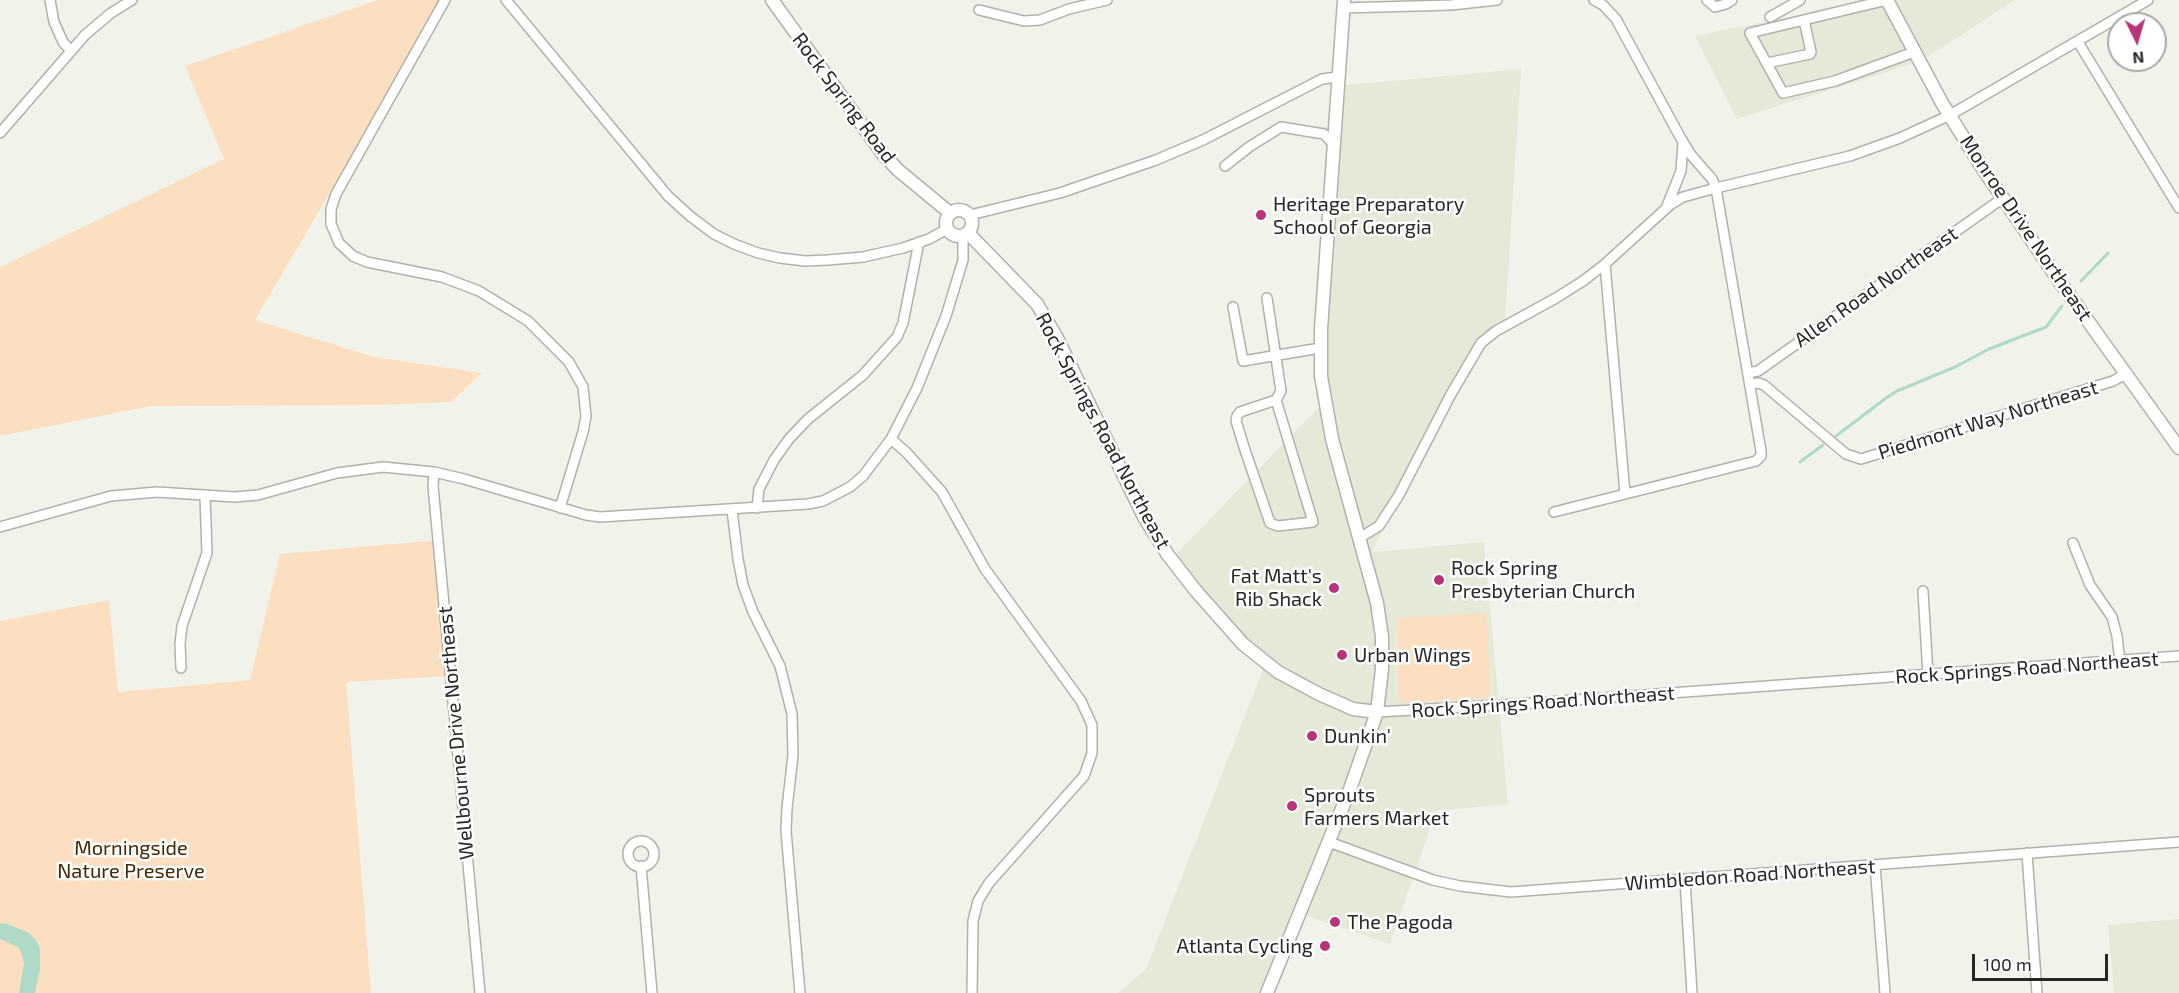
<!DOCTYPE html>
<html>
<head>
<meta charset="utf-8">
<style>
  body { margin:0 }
  #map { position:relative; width:2179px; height:993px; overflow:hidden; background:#f1f3ea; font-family:"Exo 2",sans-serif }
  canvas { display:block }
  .north { position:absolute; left:2107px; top:12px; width:60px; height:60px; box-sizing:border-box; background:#fff; border:2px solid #a9a9a7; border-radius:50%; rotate:175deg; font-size:16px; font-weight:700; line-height:24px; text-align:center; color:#272824 }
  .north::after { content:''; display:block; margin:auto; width:21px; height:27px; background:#b83377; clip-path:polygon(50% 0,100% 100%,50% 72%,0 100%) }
  .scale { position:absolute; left:1972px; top:954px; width:136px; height:27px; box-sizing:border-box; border:3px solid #272824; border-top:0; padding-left:8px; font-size:18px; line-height:21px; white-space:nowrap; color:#272824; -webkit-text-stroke:4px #fff; paint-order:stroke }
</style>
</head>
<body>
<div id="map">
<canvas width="2179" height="993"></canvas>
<div class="north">N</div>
<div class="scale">100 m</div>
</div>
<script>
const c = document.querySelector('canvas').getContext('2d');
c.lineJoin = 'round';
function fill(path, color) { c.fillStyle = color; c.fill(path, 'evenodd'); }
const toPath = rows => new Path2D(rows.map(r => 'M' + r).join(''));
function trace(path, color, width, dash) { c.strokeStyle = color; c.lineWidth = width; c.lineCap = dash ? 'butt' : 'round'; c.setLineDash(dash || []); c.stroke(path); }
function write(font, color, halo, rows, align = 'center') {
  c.font = font + ' "Exo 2",sans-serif'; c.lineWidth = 5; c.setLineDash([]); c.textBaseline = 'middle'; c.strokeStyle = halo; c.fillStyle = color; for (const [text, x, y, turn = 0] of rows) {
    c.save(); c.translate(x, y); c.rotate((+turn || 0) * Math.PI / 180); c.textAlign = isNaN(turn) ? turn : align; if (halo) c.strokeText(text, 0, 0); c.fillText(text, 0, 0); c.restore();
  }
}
const built = toPath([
  [1874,0,2015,0,1921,61,1737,119,1695,36],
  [1521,69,1505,321,1462,366,1372,552,1484,542,1508,804,1436,811,1390,944,1295,912,1266,993,1118,993,1146,969,1265,664,1170,560,1327,399,1320,310,1337,86],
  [2179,919,2179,993,2114,993,2108,925]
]);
const green = toPath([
  [378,0,443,0,255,320,374,357,482,373,451,402,378,405,151,406,0,436,0,267,224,159,185,66],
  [439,540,452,676,346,682,371,993,0,993,0,621,109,600,118,692,250,680,280,554],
  [1486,613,1491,697,1438,701,1400,702,1398,695,1397,618]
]);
const water = toPath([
  [0,923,8,924,29,933,36,940,40,949,40,969,35,993,19,993,24,963,21,952,18,947,0,939]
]);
const stream = toPath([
  [2081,281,2108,253],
  [1836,436,1886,398,1897,391,1955,367,1989,349,2046,327,2062,306],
  [1800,462,1823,445]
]);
const street = toPath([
  [50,0,54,22,63,42,71,51],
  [445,0,336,194,331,209,331,224,339,243,353,256,367,262,442,277,479,291,528,321,569,362,583,387,586,416,583,432,560,508],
  [506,0,668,196,690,216,714,234,734,244,758,253,780,258,805,261,828,260,863,257,903,248,929,239,947,229],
  [1707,0,1715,7,1726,4,1732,0],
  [1887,0,1750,33,1783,93,1835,81,1914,52],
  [1343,8,1451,5,1497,0],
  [979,10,1024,21,1040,20,1069,9,1107,0],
  [1770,17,1800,0],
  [2078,42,2179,208],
  [1767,63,1810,54,1811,52,1804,20],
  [0,133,85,35,111,13,132,0],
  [1225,166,1249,147,1281,127,1324,134,1334,145],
  [1667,206,1681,171,1683,142],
  [970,215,1060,193,1156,160,1203,140,1322,79,1338,77],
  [1605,264,1625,493],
  [1267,298,1281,391,1276,400],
  [1233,307,1243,361,1320,348],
  [1748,373,1758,371,2003,198],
  [1750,384,1758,383,1764,385,1846,454,1861,459,2113,381,2126,374],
  [1276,400,1313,522,1278,526,1270,523,1245,450,1236,421,1237,416,1240,412,1276,400],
  [891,439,906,452,942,492,985,569,1081,701,1092,725,1092,753,1084,776,989,883,978,901,973,921,972,993],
  [434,472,433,486,480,993],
  [757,508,759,489,774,460,789,439,808,419,863,375,897,337,903,323,919,242],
  [732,510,738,559,743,585,753,612,780,666,792,714,793,755,787,808,786,831,800,993],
  [1554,512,1756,461,1761,456,1761,451,1716,188,1712,179,1691,155,1679,135,1616,19,1603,5,1594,0],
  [0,527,111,496,157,492,235,497,258,495,337,473,383,467,434,472,464,479,586,515,600,517,808,504,823,501,850,487,863,476,891,439,917,388,946,316,963,260,963,236],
  [1361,537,1379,526,1399,495,1450,396,1481,343,1496,331,1556,298,1583,281,1605,264,1671,204,1683,197,1716,188,1850,156,1900,138,1950,115,2148,0],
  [2073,543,2090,585,2112,617,2117,636,2120,662],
  [1923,591,1928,675],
  [181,668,180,644,182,626,207,553,205,495],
  [1377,712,1520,704,2179,656],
  '628 854a13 13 0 1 1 26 0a13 13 0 1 1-26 0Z',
  [1329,842,1433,880,1460,886,1511,892,2179,842],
  [2027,853,2037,993],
  [1875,865,1885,993],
  [641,866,652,993],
  [1685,880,1692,993]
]);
const secondary = toPath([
  [772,0,883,154,898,170,950,213],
  [1887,0,1942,103,1983,169,2060,282,2179,448],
  '946 223a13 13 0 1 1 26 0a13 13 0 1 1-26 0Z',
  [968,233,1037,304,1057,338,1144,517,1168,555,1196,591,1243,644,1278,672,1319,694,1353,709,1377,712],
  [1267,993,1350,789,1377,712,1382,669,1382,637,1377,603,1332,439,1321,376,1321,329,1344,0]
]);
const markers = [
  [1261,215,6,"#b83377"],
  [1439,580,6,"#b83377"],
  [1334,588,6,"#b83377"],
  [1342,655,6,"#b83377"],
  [1312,736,6,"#b83377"],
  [1292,806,6,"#b83377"],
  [1335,922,6,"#b83377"],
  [1325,946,6,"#b83377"]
];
const streetNames = [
  ["Rock Spring Road",844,98,53],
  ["Monroe Drive Northeast",2026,228,56],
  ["Allen Road Northeast",1876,287,-35],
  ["Piedmont Way Northeast",1988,420,-17],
  ["Rock Springs Road Northeast",1103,431,62],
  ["Rock Springs Road Northeast",2027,668,-4],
  ["Rock Springs Road Northeast",1543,702,-4],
  ["Wellbourne Drive Northeast",456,733,-95],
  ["Wimbledon Road Northeast",1750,875,-4]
];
const poiNames = [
  ["Heritage Preparatory",1273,204],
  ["School of Georgia",1273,227],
  ["Rock Spring",1451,568],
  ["Presbyterian Church",1451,591],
  ["Fat Matt's",1322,576,"right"],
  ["Rib Shack",1322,599,"right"],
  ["Urban Wings",1354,655],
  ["Dunkin'",1324,736],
  ["Sprouts",1304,795],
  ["Farmers Market",1304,818],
  ["The Pagoda",1347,922],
  ["Atlanta Cycling",1313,946,"right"]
];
const parkNames = [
  ["Morningside",131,848],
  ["Nature Preserve",131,871]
];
fill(built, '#e5e9d8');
fill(green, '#fcdec1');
fill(water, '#afdac7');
trace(stream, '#afdac7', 3);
trace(street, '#b0b2a9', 12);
trace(secondary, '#b0b2a9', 15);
trace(street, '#fff', 9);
trace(secondary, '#fff', 12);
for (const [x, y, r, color] of markers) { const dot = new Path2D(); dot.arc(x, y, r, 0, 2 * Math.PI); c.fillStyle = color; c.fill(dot); trace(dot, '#fff', 2); }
write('20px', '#272824', '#fff', streetNames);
write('20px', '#272824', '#fff', poiNames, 'left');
write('20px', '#452802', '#fff', parkNames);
</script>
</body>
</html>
